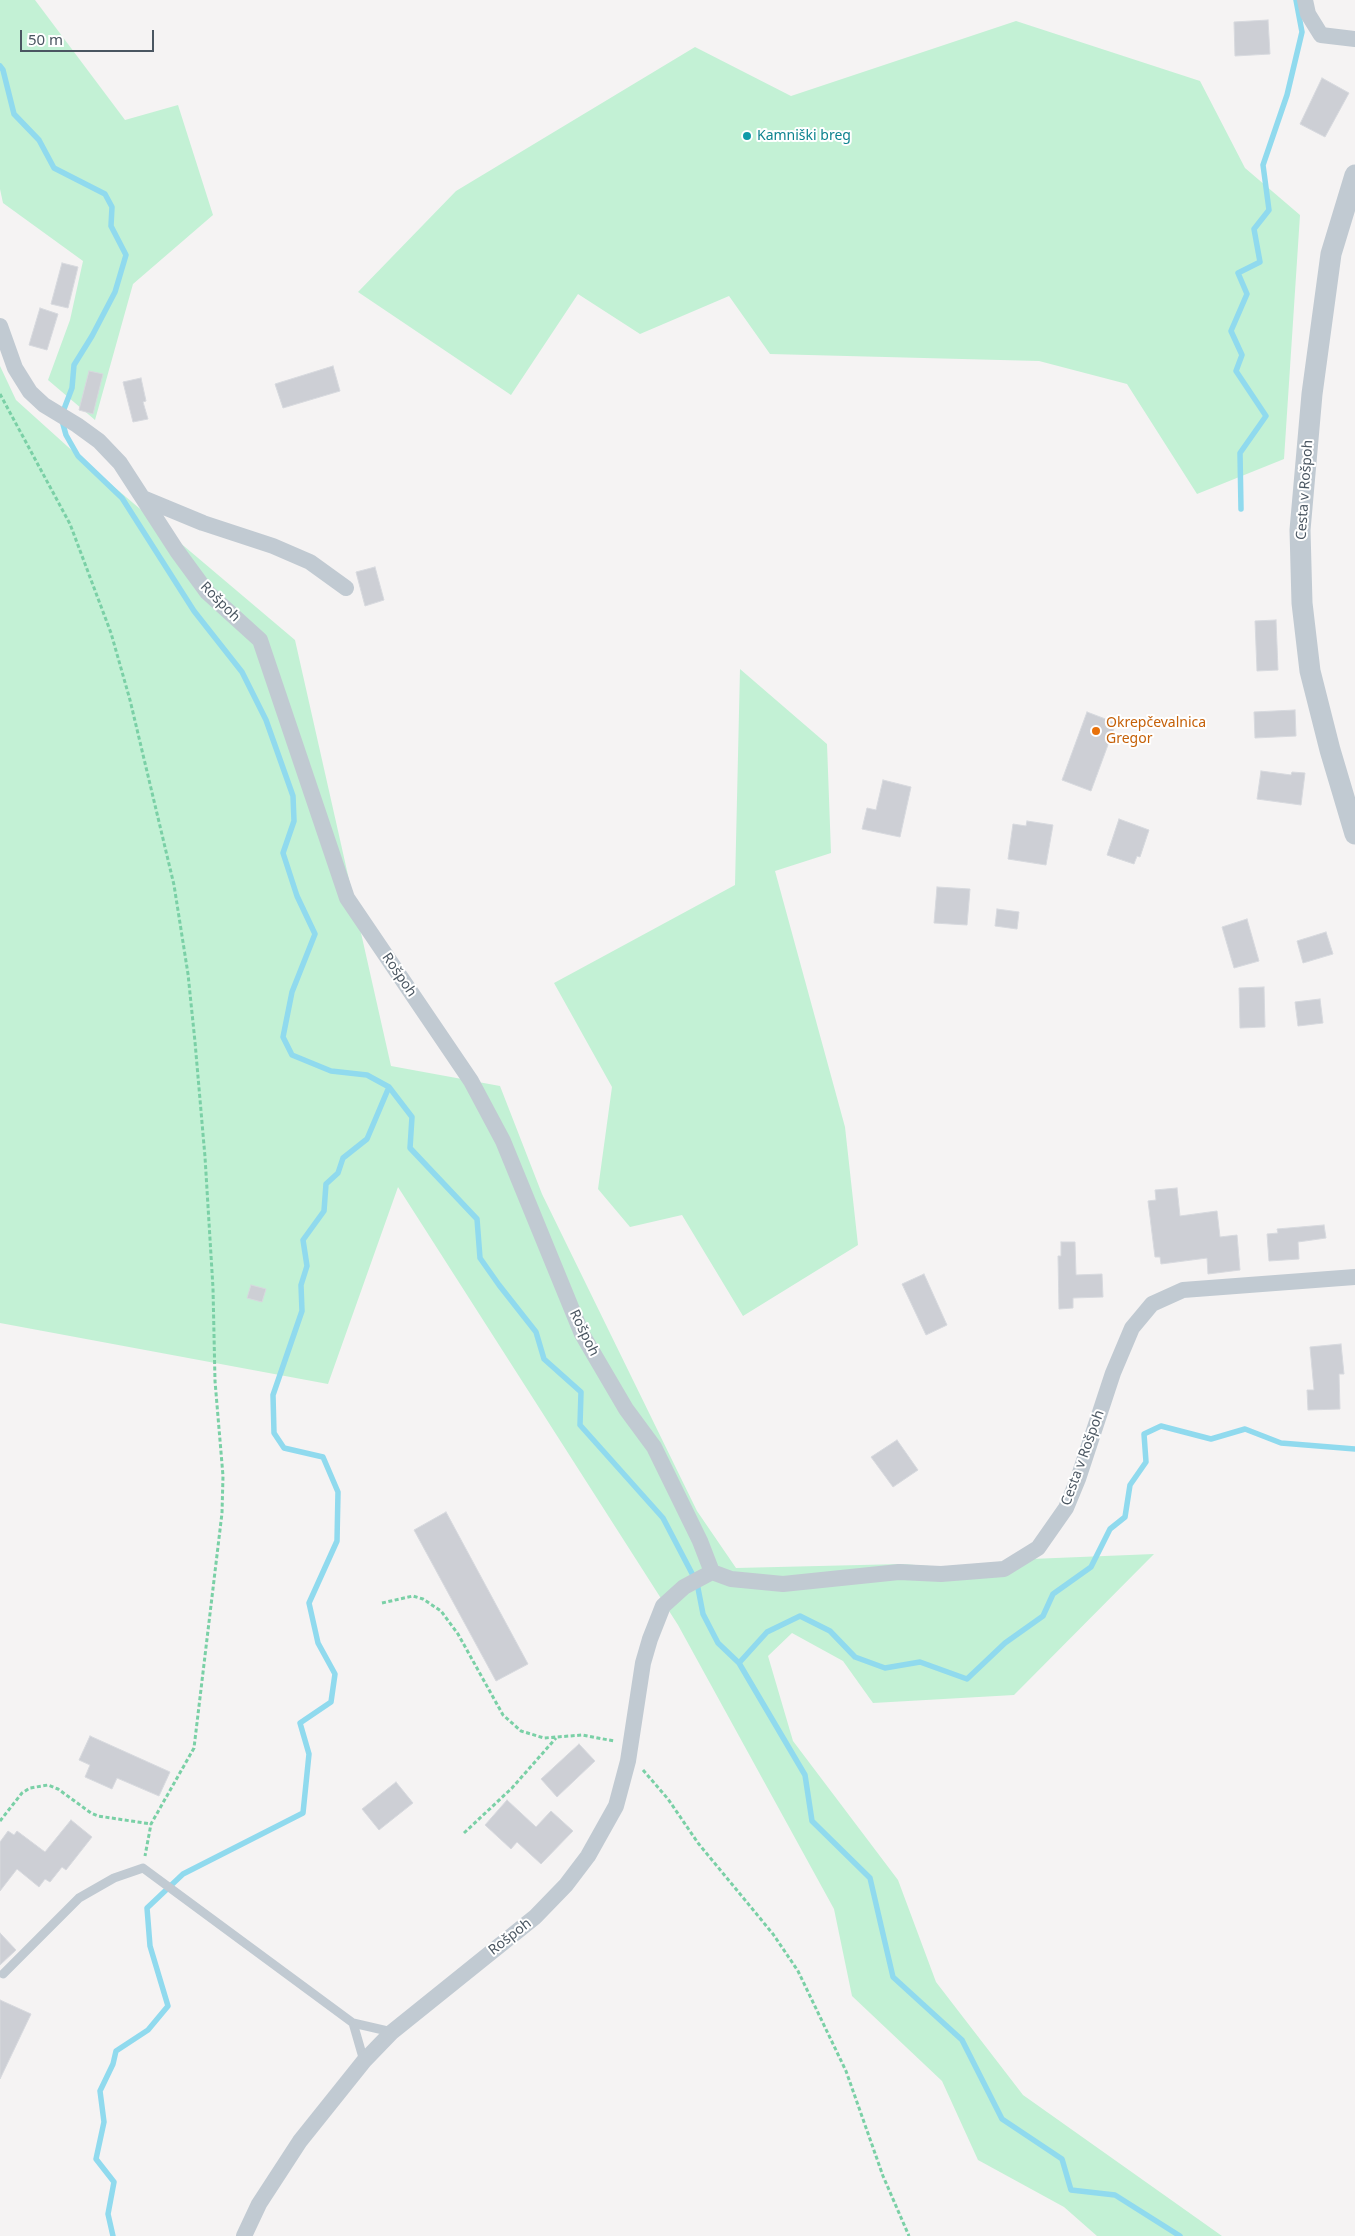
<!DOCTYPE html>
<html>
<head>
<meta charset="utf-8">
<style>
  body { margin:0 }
  #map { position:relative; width:1355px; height:2236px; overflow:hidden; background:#f5f3f3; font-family:"Noto Sans",sans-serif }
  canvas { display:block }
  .scale { position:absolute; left:20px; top:30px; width:134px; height:22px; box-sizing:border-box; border:2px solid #4a5661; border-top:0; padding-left:6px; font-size:15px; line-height:18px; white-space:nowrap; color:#4a5661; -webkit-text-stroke:4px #fff; paint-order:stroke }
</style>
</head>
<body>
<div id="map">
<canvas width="1355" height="2236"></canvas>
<div class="scale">50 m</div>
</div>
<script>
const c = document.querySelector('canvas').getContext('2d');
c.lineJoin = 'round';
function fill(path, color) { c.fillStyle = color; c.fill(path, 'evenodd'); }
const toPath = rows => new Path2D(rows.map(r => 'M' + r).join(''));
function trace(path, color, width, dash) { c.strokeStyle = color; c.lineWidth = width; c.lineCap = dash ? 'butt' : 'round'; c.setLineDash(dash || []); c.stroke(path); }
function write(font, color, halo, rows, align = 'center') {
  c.font = font + ' "Noto Sans",sans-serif'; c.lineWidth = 4; c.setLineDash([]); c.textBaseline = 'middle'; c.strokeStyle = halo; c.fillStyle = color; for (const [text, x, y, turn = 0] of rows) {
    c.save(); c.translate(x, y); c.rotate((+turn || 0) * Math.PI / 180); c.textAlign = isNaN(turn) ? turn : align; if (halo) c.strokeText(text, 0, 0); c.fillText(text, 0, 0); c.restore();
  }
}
const green = toPath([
  [0,0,35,0,125,120,178,105,213,215,133,284,95,420,48,380,70,320,83,261,3,203,0,189],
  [1016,21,1200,81,1245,168,1300,215,1284,459,1197,494,1127,384,1039,361,770,354,729,296,640,334,578,294,511,395,358,292,456,191,695,47,791,96],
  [0,366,16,400,87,464,295,640,391,1066,500,1086,542,1194,697,1511,736,1568,902,1564,943,1567,1031,1559,1154,1554,1014,1695,873,1703,843,1661,792,1633,768,1656,793,1741,898,1880,936,1982,1023,2095,1222,2236,1097,2236,1064,2207,978,2160,942,2081,852,1996,834,1909,678,1625,398,1187,328,1384,0,1323],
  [740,669,827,744,831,853,775,871,845,1127,858,1245,743,1316,682,1215,630,1227,598,1189,612,1087,554,983,735,885]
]);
const stream = toPath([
  [0,66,3,70,14,114,39,140,54,168,105,194,112,207,111,226,126,255,115,292,92,336,74,365,72,388,61,417,66,435,78,456,122,498,194,611,242,672,266,720,293,796,294,821,283,853,297,896,315,934,292,992,283,1037,292,1055,331,1071,367,1075,389,1087,412,1117,410,1148,477,1219,480,1258,499,1285,536,1332,544,1359,581,1392,580,1425,663,1518,697,1583,703,1614,718,1643,739,1663,805,1775,812,1821,870,1878,893,1977,962,2040,1002,2119,1062,2159,1071,2190,1115,2195,1180,2236],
  [1241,509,1240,453,1266,416,1236,371,1242,355,1231,331,1247,294,1238,273,1260,262,1254,229,1269,210,1263,165,1287,95,1302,32,1296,0],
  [739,1663,767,1632,800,1616,830,1631,855,1657,885,1668,920,1662,967,1679,1005,1643,1043,1616,1053,1594,1091,1567,1110,1529,1125,1517,1130,1485,1146,1462,1144,1434,1161,1426,1211,1439,1245,1429,1281,1443,1355,1449],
  [113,2236,108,2214,114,2182,96,2159,104,2122,100,2091,113,2064,116,2051,148,2030,168,2006,150,1946,147,1908,183,1874,303,1813,309,1754,300,1723,331,1702,335,1674,318,1643,309,1603,337,1541,338,1492,323,1457,284,1448,274,1433,273,1395,302,1311,301,1285,307,1266,303,1240,324,1211,326,1184,338,1173,343,1158,367,1139,389,1087]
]);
const building = toPath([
  [1268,20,1270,54,1235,56,1234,22,1268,20],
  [1322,78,1349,93,1325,137,1300,124,1322,78],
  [62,263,78,267,68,308,51,304,62,263],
  [40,308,58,314,47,350,29,345,40,308],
  [333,366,340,391,283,408,275,384,333,366],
  [89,371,103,374,93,414,79,410,89,371],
  [141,378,146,401,143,402,148,419,133,422,123,382,141,378],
  [375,567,384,600,365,606,356,572,375,567],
  [1276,620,1278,670,1257,671,1255,621,1276,620],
  [1295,710,1296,736,1255,738,1254,712,1295,710],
  [1087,712,1116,723,1091,791,1062,780,1087,712],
  [1261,771,1291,775,1292,772,1305,773,1301,805,1257,799,1261,771],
  [883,780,911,787,900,837,862,829,867,808,876,810,883,780],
  [1119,819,1149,830,1140,857,1137,856,1134,864,1107,855,1119,819],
  [1027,821,1053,825,1046,865,1008,859,1013,824,1026,826,1027,821],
  [937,887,970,889,967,925,934,923,937,887],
  [997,909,1019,912,1017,929,995,926,997,909],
  [1247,919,1259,961,1234,968,1222,927,1247,919],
  [1326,932,1333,954,1303,963,1297,941,1326,932],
  [1264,987,1265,1027,1240,1028,1239,988,1264,987],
  [1320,999,1323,1023,1298,1026,1295,1002,1320,999],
  [1177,1188,1180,1216,1217,1211,1220,1237,1237,1235,1240,1270,1208,1274,1207,1258,1161,1264,1160,1257,1155,1257,1148,1201,1156,1200,1155,1190,1177,1188],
  [1324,1225,1326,1238,1298,1242,1299,1259,1269,1261,1267,1234,1278,1233,1277,1229,1324,1225],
  [1061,1242,1075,1242,1076,1275,1102,1274,1103,1297,1073,1298,1073,1308,1059,1309,1058,1256,1061,1256,1061,1242],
  [924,1274,947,1325,926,1335,902,1284,924,1274],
  [251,1285,266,1289,262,1302,247,1298,251,1285],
  [1341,1344,1344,1374,1339,1374,1340,1409,1308,1410,1307,1390,1314,1390,1310,1347,1341,1344],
  [897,1440,918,1470,893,1487,871,1457,897,1440],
  [446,1512,528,1664,496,1681,414,1530,446,1512],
  [90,1736,170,1772,159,1796,117,1778,112,1789,85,1777,90,1765,79,1760,90,1736],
  [579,1744,595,1761,557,1797,541,1779,579,1744],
  [396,1782,413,1803,379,1830,362,1809,396,1782],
  [507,1800,536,1827,551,1811,573,1831,541,1864,517,1842,511,1849,485,1825,507,1800],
  [71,1820,92,1837,66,1870,62,1867,50,1882,45,1879,39,1887,17,1869,0,1891,0,1842,8,1831,14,1835,17,1831,45,1852,71,1820],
  [0,1933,16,1950,0,1965,0,1933],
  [0,2000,31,2014,0,2079,0,2000]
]);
const path = toPath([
  [0,394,70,524,111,633,130,700,174,885,188,974,195,1042,205,1157,213,1288,215,1381,223,1476,222,1513,194,1748,151,1824,145,1856],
  [382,1603,413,1596,423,1599,441,1611,458,1634,503,1715,521,1731,544,1738,582,1735,614,1741],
  [643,1770,668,1799,698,1843,773,1934,798,1971,846,2071,883,2176,909,2236],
  [0,1821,22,1793,30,1788,48,1785,58,1789,91,1813,98,1816,151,1824],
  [464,1833,512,1788,556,1738]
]);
const service = toPath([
  [3,1974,79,1898,114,1878,143,1868,353,2023,392,2032],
  [353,2023,364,2061]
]);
const minor = toPath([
  [1305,0,1308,14,1321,35,1355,39],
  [0,326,15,368,30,392,44,405,77,425,99,441,120,463,177,551,207,592,260,640,347,898,471,1081,503,1141,582,1334,626,1409,654,1447,700,1541,712,1572],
  [145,499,203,523,273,546,310,562,346,588],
  [712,1572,731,1579,783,1584,899,1572,941,1574,1004,1569,1038,1548,1066,1508,1078,1479,1113,1373,1132,1328,1152,1304,1183,1290,1355,1277],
  [244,2236,259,2204,300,2141,364,2061,392,2032,535,1917,566,1885,588,1856,616,1806,628,1761,643,1663,650,1639,663,1606,684,1587,712,1572]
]);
const tertiary = toPath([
  [1355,175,1331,254,1312,394,1300,530,1302,603,1310,671,1330,750,1355,834]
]);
const markers = [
  [747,136,5,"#0f9aa8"],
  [1096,731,5,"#e8710a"]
];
const cultureNames = [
  ["Kamniški breg",757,136]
];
const streetNames = [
  ["Cesta v Rošpoh",1305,490,-86],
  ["Rošpoh",220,602,45],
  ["Rošpoh",399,975,56],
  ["Rošpoh",584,1333,64],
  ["Cesta v Rošpoh",1083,1458,-70],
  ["Rošpoh",510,1937,-38]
];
const foodNames = [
  ["Okrepčevalnica",1106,723],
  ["Gregor",1106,739]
];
fill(green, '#c3f1d5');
trace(stream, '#90daee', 5.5);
fill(building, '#cdcfd5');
trace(building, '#d7d9de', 1);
trace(path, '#7ad0a6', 3, [4, 2.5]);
trace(service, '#c1cad2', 9);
trace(minor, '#c1cad2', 16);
trace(tertiary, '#c1cad2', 21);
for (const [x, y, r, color] of markers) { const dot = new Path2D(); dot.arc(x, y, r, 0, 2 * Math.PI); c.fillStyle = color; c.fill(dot); trace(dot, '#fff', 2); }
write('14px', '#0d838f', '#fff', cultureNames, 'left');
write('14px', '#4a5661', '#fff', streetNames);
write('14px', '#c56008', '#fff', foodNames, 'left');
</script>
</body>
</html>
